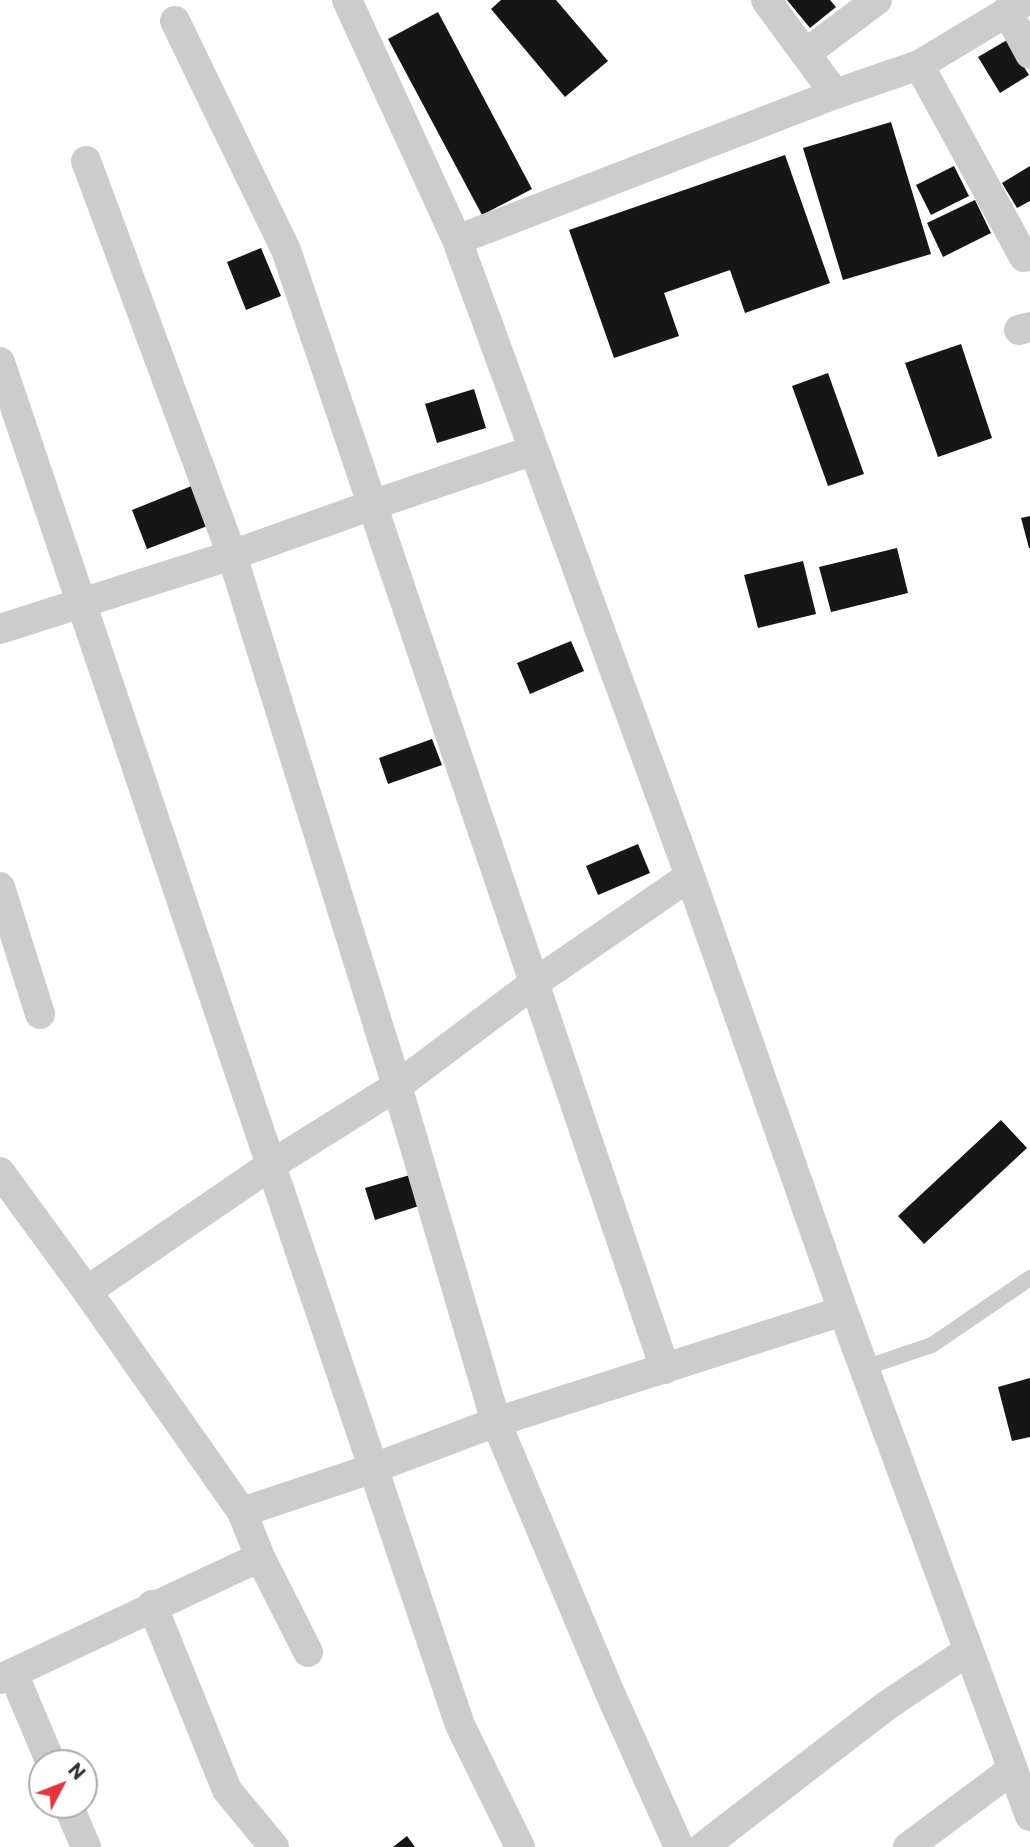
<!DOCTYPE html>
<html>
<head>
<meta charset="utf-8">
<style>
  body { margin:0 }
  #map { position:relative; width:1030px; height:1847px; overflow:hidden; background:#fff; font-family:Commissioner,sans-serif }
  canvas { display:block }
  .north { position:absolute; left:28px; top:1749px; width:70px; height:70px; box-sizing:border-box; background:#fff; border:2px solid #acacac; border-radius:50%; rotate:48deg; font-size:19px; font-weight:700; line-height:28px; text-align:center; color:#2f2f2f }
  .north::after { content:''; display:block; margin:auto; width:24px; height:32px; background:#e3353e; clip-path:polygon(50% 0,100% 100%,50% 72%,0 100%) }
</style>
</head>
<body>
<div id="map">
<canvas width="1030" height="1847"></canvas>
<div class="north">N</div>
</div>
<script>
const c = document.querySelector('canvas').getContext('2d');
c.lineJoin = 'round';
function fill(path, color) { c.fillStyle = color; c.fill(path, 'evenodd'); }
const toPath = rows => new Path2D(rows.map(r => 'M' + r).join(''));
function trace(path, color, width, dash) { c.strokeStyle = color; c.lineWidth = width; c.lineCap = dash ? 'butt' : 'round'; c.setLineDash(dash || []); c.stroke(path); }
const building = toPath([
  [501,0,556,0,608,61,565,97,491,9],
  [787,0,830,0,836,7,810,28],
  [438,12,532,189,482,215,388,39],
  [1007,40,1029,75,1000,93,978,57],
  [891,122,931,254,843,280,803,148],
  [785,155,830,283,745,313,730,270,664,293,679,336,614,358,569,230],
  [954,166,969,196,931,215,916,185],
  [1030,166,1030,201,1017,208,1002,183],
  [975,200,991,233,943,257,927,223],
  [261,248,281,296,246,310,227,262],
  [961,344,992,438,938,457,905,363],
  [828,373,864,474,828,486,792,386],
  [474,389,486,428,437,443,425,404],
  [194,485,210,525,147,549,132,510],
  [1030,516,1030,548,1029,548,1021,518],
  [897,548,908,593,831,612,819,567],
  [803,561,816,614,758,628,744,575],
  [571,641,584,671,530,694,517,663],
  [432,739,442,765,388,784,379,758],
  [638,844,650,873,598,895,586,866],
  [1001,1120,1027,1148,924,1244,898,1216],
  [410,1175,419,1206,375,1220,365,1188],
  [1030,1378,1030,1437,1012,1441,998,1387],
  [407,1836,415,1847,393,1847]
]);
const service = toPath([
  [864,1368,932,1345,1030,1278]
]);
const minor = toPath([
  [347,0,457,240,690,876,843,1311,1030,1816],
  [766,0,835,94],
  [1007,11,1030,54],
  [175,21,286,250,665,1369],
  [805,54,877,0],
  [919,65,1024,257],
  [86,161,232,555,397,1086,496,1422,610,1693,679,1847],
  [457,240,835,94,919,65,1027,0],
  [1019,330,1030,327],
  [0,362,460,1725,520,1847],
  [0,629,232,555,372,505,534,450],
  [0,887,40,1014],
  [0,1172,87,1291,242,1512,260,1557,308,1652],
  [87,1291,271,1165,397,1086,533,984,690,876],
  [242,1512,374,1468,496,1422,843,1311],
  [152,1605,227,1790,274,1847],
  [13,1673,51,1763],
  [0,1679,260,1557],
  [68,1805,86,1847],
  [703,1847,886,1706,968,1651],
  [908,1847,1013,1769]
]);
fill(building, '#161616');
trace(service, '#ccc', 16);
trace(minor, '#ccc', 30);
</script>
</body>
</html>
